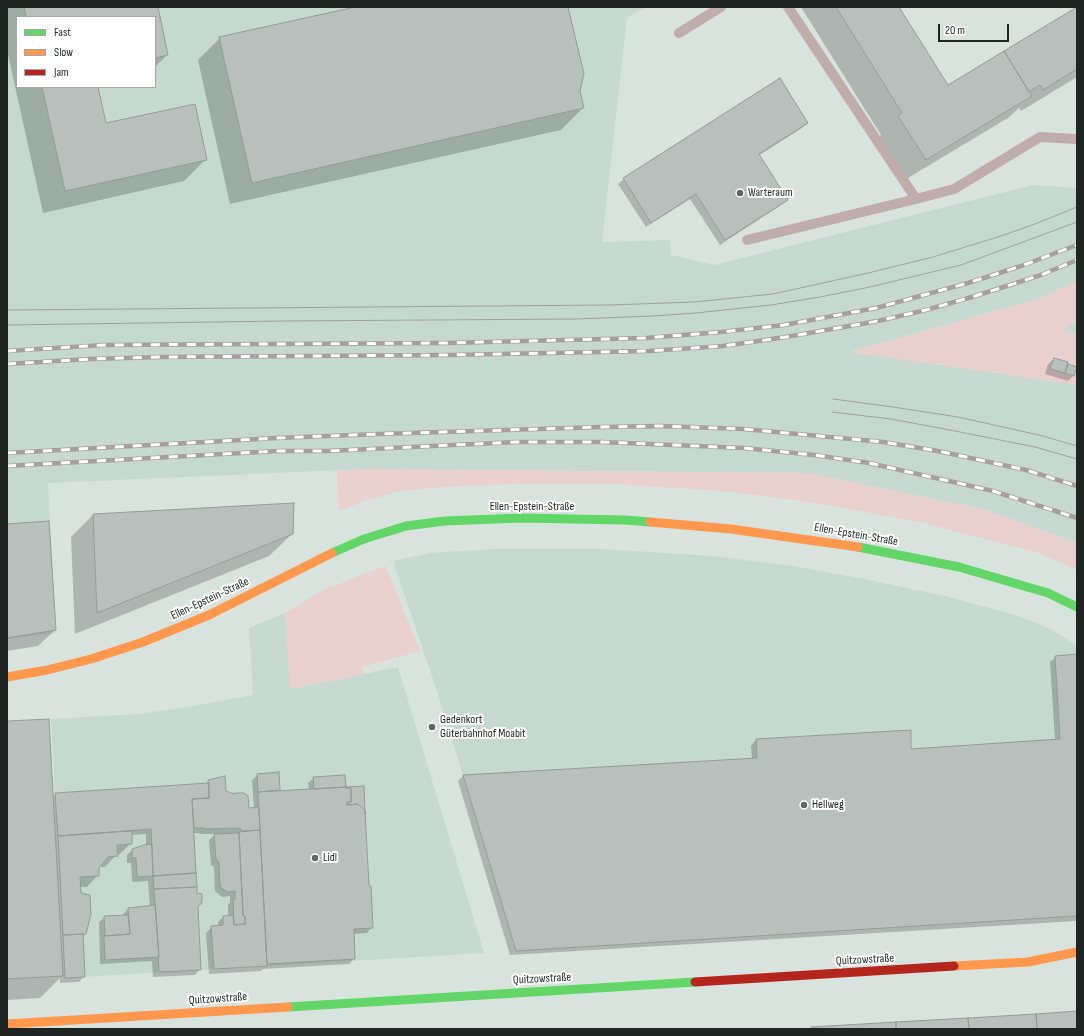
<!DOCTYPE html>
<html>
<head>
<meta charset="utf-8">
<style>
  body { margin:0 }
  #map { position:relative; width:1084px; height:1036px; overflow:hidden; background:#d8e3de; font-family:"Sofia Sans Condensed",sans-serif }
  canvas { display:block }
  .frame { position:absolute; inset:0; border:8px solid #1e2522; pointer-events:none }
  .legend { position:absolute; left:16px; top:16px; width:140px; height:72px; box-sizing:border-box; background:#fff; border:1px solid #a5a8a7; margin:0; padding:5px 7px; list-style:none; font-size:12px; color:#1e2522 }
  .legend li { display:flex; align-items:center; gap:8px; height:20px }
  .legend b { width:20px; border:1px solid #a5a8a7 }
  .scale { position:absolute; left:938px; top:24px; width:71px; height:18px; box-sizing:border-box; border:2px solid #1e2522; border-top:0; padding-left:5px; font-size:12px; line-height:14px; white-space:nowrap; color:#1e2522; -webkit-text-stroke:3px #fff; paint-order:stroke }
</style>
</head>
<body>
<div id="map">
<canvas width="1084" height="1036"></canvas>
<div class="frame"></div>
<ul class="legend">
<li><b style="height:5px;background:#63d668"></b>Fast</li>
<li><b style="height:5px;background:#ff974d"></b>Slow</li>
<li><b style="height:5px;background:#b3261e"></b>Jam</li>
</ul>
<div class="scale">20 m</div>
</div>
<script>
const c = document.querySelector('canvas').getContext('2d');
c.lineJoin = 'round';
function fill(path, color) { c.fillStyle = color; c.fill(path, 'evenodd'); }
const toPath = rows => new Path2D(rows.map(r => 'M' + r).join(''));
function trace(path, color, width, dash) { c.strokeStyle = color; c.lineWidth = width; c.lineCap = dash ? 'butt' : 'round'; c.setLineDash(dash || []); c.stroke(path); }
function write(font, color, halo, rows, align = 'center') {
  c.font = font + ' "Sofia Sans Condensed",sans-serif'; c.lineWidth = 4; c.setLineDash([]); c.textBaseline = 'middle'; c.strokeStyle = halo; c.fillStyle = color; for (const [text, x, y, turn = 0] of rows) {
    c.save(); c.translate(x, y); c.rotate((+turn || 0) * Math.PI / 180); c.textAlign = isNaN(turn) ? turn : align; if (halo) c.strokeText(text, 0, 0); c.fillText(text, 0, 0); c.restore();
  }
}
const built = toPath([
  [7,7,645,7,627,18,602,242,670,240,671,255,714,265,1033,185,1077,188,1077,281,1041,298,852,351,1077,385,1077,543,983,509,806,473,366,469,48,483,56,633,7,639],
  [17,17,155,17,155,87,17,87],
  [1077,321,1077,335,1062,329],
  [493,549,602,549,712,556,793,566,859,578,945,596,1019,616,1050,629,1073,643,1077,646,1077,916,516,951,463,775,433,679,393,561,430,553],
  [285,613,291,689,398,667,484,953,65,978,51,719,139,714,188,707,253,695,249,628]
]);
const green = toPath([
  [1077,281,1077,321,1063,329,1077,335,1077,385,850,352,1041,298],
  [366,469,806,473,983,509,1077,543,1077,570,1036,552,923,523,875,514,841,507,765,496,710,490,612,484,526,484,455,486,401,491,367,500,339,511,337,471],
  [386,566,420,651,362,667,364,674,290,689,285,613,332,585,333,587,360,575]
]);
const shadow = toPath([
  [7,7,157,7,167,55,155,67,155,17,17,17,17,87,99,87,98,87,106,125,206,159,184,181,43,213,7,50],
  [360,7,567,7,579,91,583,108,561,130,230,204,198,60,220,38],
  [801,7,898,7,948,86,1077,8,1077,77,1021,111,1019,108,1008,118,903,181,877,139,881,135],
  [807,122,802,128,758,156,787,200,781,205,720,245,690,199,646,227,618,184,624,179],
  [1054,359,1076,368,1073,376,1068,381,1045,374,1048,364],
  [93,515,292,534,269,556,75,634,71,537],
  [7,525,55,630,38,646,7,651],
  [1077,655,1077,921,510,955,458,781,463,776,752,759,751,746,756,740,910,750,1055,740,1050,662,1056,657],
  [7,722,53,797,56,794,206,784,209,781,225,792,248,809,254,808,252,780,258,775,278,773,279,791,309,790,308,783,314,778,345,788,369,887,372,927,367,933,353,934,354,959,349,964,263,969,261,971,209,974,206,933,212,927,218,927,218,922,223,917,228,917,228,905,230,902,230,896,222,897,215,891,214,867,211,865,209,840,216,834,200,834,198,833,193,833,200,969,195,975,153,977,152,961,100,964,99,922,105,917,123,916,123,914,128,909,150,907,148,881,134,882,132,881,131,863,127,863,127,855,132,850,146,846,146,834,131,835,131,843,120,854,116,855,105,867,98,867,98,875,87,887,79,887,86,933,82,937,84,976,79,982,60,983,60,978,40,998,7,1000]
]);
const building = toPath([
  [24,7,158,7,168,55,155,58,155,17,26,17,24,7],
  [355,7,568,7,584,74,580,91,584,108,252,183,219,37,355,7],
  [836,7,899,7,948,85,1004,51,1032,96,926,160,898,116,902,113,836,7],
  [1077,7,1077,69,1043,90,1040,85,1029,92,1004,51,1077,7],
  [780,78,808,123,759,154,788,200,725,240,696,194,651,223,623,178,780,78],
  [42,87,98,87,106,123,195,104,207,160,65,191,42,87],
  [1054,358,1068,362,1065,373,1050,369,1054,358],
  [1068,364,1077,367,1074,376,1065,373,1068,364],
  [294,503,293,534,97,613,93,514,294,503],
  [49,521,56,630,7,638,7,524,49,521],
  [1077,654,1077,916,516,951,463,775,757,758,756,739,911,730,911,749,1060,739,1055,656,1077,654],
  [49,719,63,976,7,979,7,721,49,719],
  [279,772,280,790,258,792,257,774,279,772],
  [345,775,346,787,314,789,313,777,345,775],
  [225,776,226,791,234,794,234,793,244,793,248,796,249,808,259,807,260,830,241,831,240,828,206,829,204,828,194,828,192,799,209,798,208,780,225,776],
  [209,783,209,798,192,799,196,873,153,876,151,829,58,836,55,793,209,783],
  [364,786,365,814,365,811,358,804,347,805,347,802,351,802,351,788,346,788,346,787,364,786],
  [346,787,346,788,351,788,351,802,347,802,347,805,358,804,365,811,369,886,371,886,373,928,354,929,355,959,267,964,258,792,346,787],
  [260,830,267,966,214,969,211,926,223,925,223,916,233,915,234,925,245,924,245,916,243,915,239,832,260,830],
  [132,831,132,844,117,845,118,856,108,857,99,868,99,876,80,877,81,893,90,895,91,914,86,934,63,935,58,836,132,831],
  [239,833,243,915,245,916,245,924,234,925,233,899,235,899,235,891,228,892,221,888,220,885,219,862,216,859,214,834,239,833],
  [152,844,153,876,139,877,137,875,136,858,132,858,132,849,144,845,152,844],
  [196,873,197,887,154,889,153,876,196,873],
  [197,887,197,893,202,894,202,903,198,906,201,970,159,972,158,956,159,957,154,889,197,887],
  [155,905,159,957,105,960,104,936,130,934,128,908,155,905],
  [128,915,130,934,105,936,104,916,128,915],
  [83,934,85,977,65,978,63,935,83,934],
  [1077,1011,1077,1029,1037,1029,1036,1014,1077,1011],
  [1036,1014,1037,1029,969,1029,968,1018,1036,1014],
  [968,1018,969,1029,896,1029,896,1022,968,1018],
  [896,1022,896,1029,811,1029,811,1027,896,1022]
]);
const lane = toPath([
  [788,7,916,199,954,189,1040,137,1077,139],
  [679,33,721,7],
  [747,240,916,199]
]);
const fast = toPath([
  [858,547,959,567,1048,593,1077,607],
  [332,553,364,539,406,526,445,521,521,518,625,520,650,522],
  [288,1007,695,982]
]);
const slow = toPath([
  [650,522,731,529,858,547],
  [7,677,47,670,91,659,143,642,209,615,332,553],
  [954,966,1028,962,1077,952],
  [7,1024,288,1007]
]);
const jam = toPath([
  [695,982,954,966]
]);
const tram = toPath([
  [7,310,610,305,694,302,773,294,868,273,933,257,1001,236,1035,224,1077,207],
  [7,325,283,321,576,319,653,316,696,313,771,305,820,297,870,287,961,265,1077,222],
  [833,399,893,407,958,417,1039,435,1077,446],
  [832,412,891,419,955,431,1035,447,1077,459]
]);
const rail = toPath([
  [7,351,104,345,448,343,646,338,721,332,784,325,876,308,968,283,1021,266,1077,245],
  [7,364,90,359,162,357,450,355,649,351,723,346,786,337,878,321,926,310,972,297,1041,275,1077,260],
  [7,453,277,438,379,434,602,427,661,426,744,429,883,442,938,451,1026,470,1077,486],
  [7,466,278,451,328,451,516,442,601,442,744,448,814,455,869,463,993,491,1077,518]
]);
const markers = [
  [740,193,4,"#5f6864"],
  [432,727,4,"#5f6864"],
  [804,805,4,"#5f6864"],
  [315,858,4,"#5f6864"]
];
const poiNames = [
  ["Warteraum",748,193],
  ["Gedenkort",440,720],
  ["Güterbahnhof Moabit",440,734],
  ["Hellweg",812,805],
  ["Lidl",323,858]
];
const streetNames = [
  ["Ellen-Epstein-Straße",532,507],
  ["Ellen-Epstein-Straße",856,535,10],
  ["Ellen-Epstein-Straße",210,599,-25],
  ["Quitzowstraße",865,960,-3],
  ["Quitzowstraße",542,979,-3],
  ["Quitzowstraße",218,999,-4]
];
fill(built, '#c5d9d0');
fill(green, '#e8d0cc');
fill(shadow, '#0003');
fill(building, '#b7c0bc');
trace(building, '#949c98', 1);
trace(lane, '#c0adab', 10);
trace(fast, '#63d668', 9);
trace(slow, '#ff974d', 9);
trace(jam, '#b3261e', 9);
trace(tram, '#a89f9d', 1);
trace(rail, '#a89f9d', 4.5);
trace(rail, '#fff', 3, [9]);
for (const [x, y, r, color] of markers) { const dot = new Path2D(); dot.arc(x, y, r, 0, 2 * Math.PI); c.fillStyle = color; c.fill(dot); trace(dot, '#fff', 1.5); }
write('12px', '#1e2522', '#fff', poiNames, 'left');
write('12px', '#1e2522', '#fff', streetNames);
</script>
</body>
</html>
